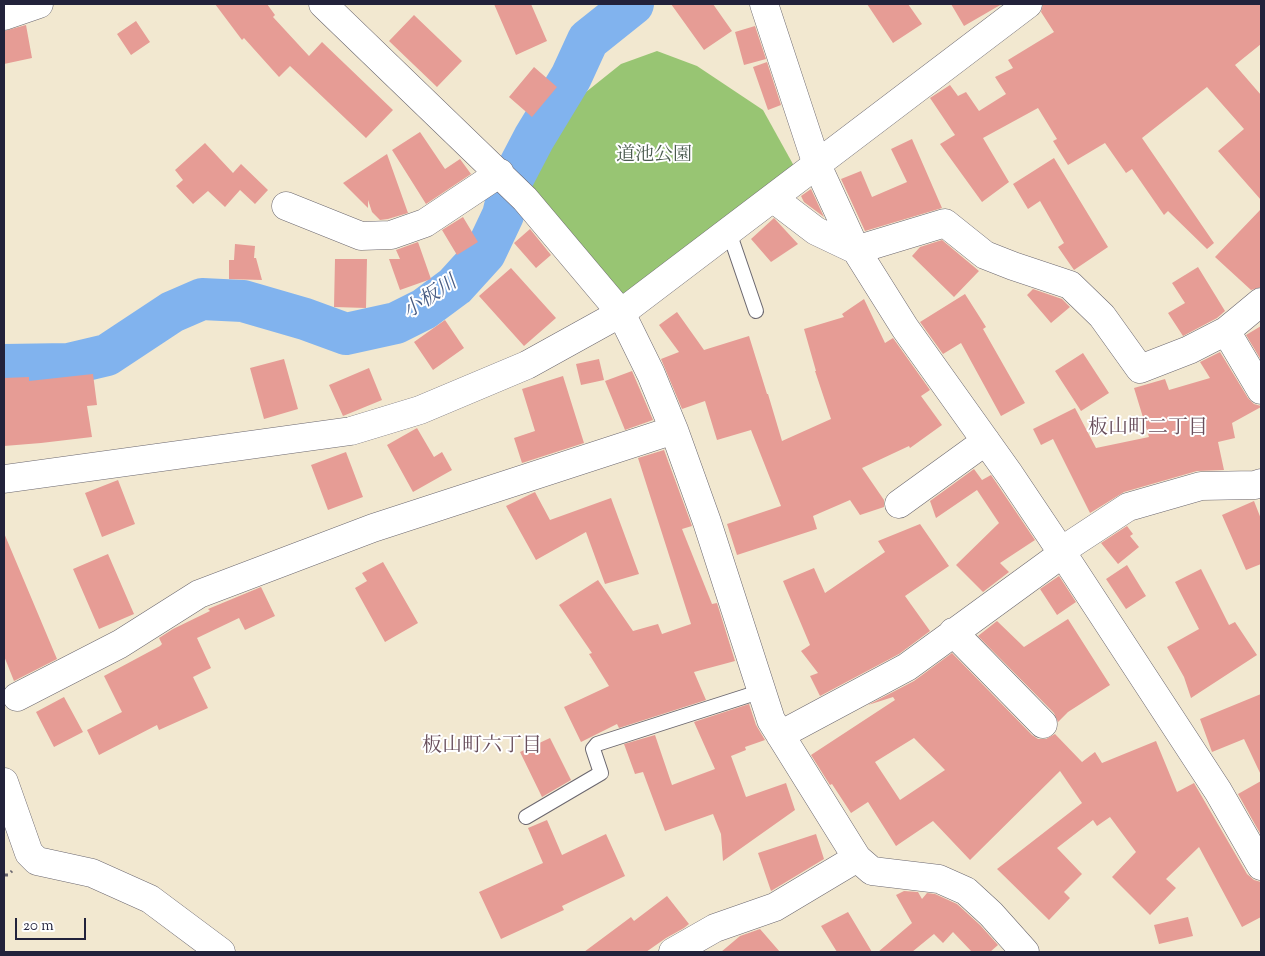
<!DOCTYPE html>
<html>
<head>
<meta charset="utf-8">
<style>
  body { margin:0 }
  #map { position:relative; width:1265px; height:956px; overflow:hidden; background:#f2e8d0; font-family:"Sorts Mill Goudy",serif }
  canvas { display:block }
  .frame { position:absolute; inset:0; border:5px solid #22223b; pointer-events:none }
  .scale { position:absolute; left:15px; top:918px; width:71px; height:22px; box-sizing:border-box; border:2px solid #22223b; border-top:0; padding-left:6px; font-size:15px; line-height:18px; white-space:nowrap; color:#22223b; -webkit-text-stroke:4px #fff; paint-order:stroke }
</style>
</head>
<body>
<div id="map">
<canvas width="1265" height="956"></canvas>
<div class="frame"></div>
<div class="scale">20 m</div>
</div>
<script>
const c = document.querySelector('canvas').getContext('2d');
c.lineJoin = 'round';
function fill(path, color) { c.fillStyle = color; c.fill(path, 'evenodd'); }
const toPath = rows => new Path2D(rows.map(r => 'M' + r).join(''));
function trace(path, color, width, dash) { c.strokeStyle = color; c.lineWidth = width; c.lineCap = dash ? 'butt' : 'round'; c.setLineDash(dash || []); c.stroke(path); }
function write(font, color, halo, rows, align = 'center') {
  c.font = font + ' "Sorts Mill Goudy","Noto Serif JP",serif'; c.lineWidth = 4; c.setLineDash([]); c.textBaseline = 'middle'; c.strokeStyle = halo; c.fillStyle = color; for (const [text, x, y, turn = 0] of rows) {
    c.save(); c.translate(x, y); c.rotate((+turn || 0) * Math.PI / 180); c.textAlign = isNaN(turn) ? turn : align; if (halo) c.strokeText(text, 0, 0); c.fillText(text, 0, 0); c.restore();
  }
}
const green = toPath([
  [657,51,697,66,763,110,794,166,622,299,524,179,586,92,621,64]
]);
const river = toPath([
  [4,365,69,364,107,355,172,312,202,299,243,301,305,319,346,334,396,323,424,309,455,286,485,253,503,215,511,182,534,138,571,77,588,40,633,4]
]);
const building = toPath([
  [215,4,267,4,275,15,273,17,309,56,322,42,393,110,366,138,290,66,279,77,244,38,242,40],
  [494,4,531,4,547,41,516,55],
  [671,4,713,4,732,31,704,50],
  [867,4,908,4,922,24,893,43],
  [951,4,1002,4,964,26],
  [1043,4,1261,4,1261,44,1235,65,1261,95,1261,200,1218,151,1244,129,1207,87,1142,138,1214,243,1207,249,1168,211,1164,215,1132,169,1126,173,1105,143,1068,165,1053,141,1057,139,1038,108,983,138,1009,182,982,202,940,144,955,135,930,98,950,85,958,96,966,92,979,111,1006,94,995,77,1013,68,1008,60,1054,32,1041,12],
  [414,15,462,61,437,87,389,41],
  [136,21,150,42,131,55,117,34],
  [26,25,32,58,4,64,4,31],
  [755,26,766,59,744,65,735,32],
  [767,62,781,105,768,110,753,67],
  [534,67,557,87,532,117,509,97],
  [420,132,445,169,460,159,471,174,426,204,392,150],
  [912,139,942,208,865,231,841,179,861,171,872,197,907,182,891,149],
  [205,143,233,173,241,164,268,190,255,204,240,190,225,207,208,191,193,204,176,186,183,180,175,170],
  [387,154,408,213,388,219,380,220,372,212,368,200,368,208,343,183],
  [1054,158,1108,247,1074,270,1058,247,1064,243,1040,201,1028,209,1013,184],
  [811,189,824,217,804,202,801,196],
  [1261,209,1261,287,1251,290,1215,257],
  [463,217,478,242,457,255,442,230],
  [774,218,798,244,771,262,751,239],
  [530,229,551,255,536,268,514,243],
  [942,240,979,271,954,297,912,256,920,247],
  [418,242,431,279,400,290,389,259,400,259,396,250],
  [235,244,255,246,254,258,256,258,262,280,229,279,229,260,234,260],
  [335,259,367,259,366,308,334,307],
  [1198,267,1225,311,1217,318,1183,336,1168,313,1185,303,1172,283],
  [511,268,556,318,524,346,479,296],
  [1033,289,1062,299,1070,307,1051,323,1027,295],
  [965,294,986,327,983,329,1025,403,1001,416,961,343,943,354,920,322],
  [864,299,885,343,893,338,930,390,921,396,942,425,910,448,909,446,862,468,884,500,884,507,860,515,850,500,813,516,817,529,737,555,727,524,781,506,751,430,717,440,705,401,682,409,661,359,679,352,659,325,677,312,704,350,749,336,767,394,768,394,782,441,831,419,815,371,816,371,804,329,844,317,842,314],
  [445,320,464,348,433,370,414,342],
  [1261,326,1261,360,1246,335],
  [1220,352,1248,398,1254,404,1261,406,1261,407,1232,423,1235,438,1218,442,1224,470,1197,471,1124,492,1090,513,1053,439,1041,445,1033,429,1075,408,1096,448,1149,437,1134,388,1165,379,1169,390,1210,378,1200,362],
  [1083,353,1109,393,1081,411,1055,371],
  [284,359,298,409,264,419,250,368],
  [599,359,604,380,581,385,576,364],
  [369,368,382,400,343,416,329,385],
  [632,371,653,420,625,430,605,381],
  [93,374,97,405,87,406,92,437,41,443,4,446,4,378,29,377,29,381],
  [563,376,584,443,522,463,514,438,535,431,522,389],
  [417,428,434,457,442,452,452,470,413,492,387,445],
  [664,450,692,526,682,529,712,604,717,603,735,661,694,672,706,700,619,728,617,724,581,742,564,707,609,686,589,654,592,653,559,605,598,580,633,631,658,624,662,634,691,624,638,458],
  [346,452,363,497,328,510,311,465],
  [974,469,982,480,991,475,1035,540,1000,563,1009,572,983,592,956,565,999,523,977,490,936,518,930,501],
  [118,480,135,524,102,537,85,493],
  [535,492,550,520,611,498,639,574,605,584,586,532,536,560,506,506],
  [1254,501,1261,519,1261,564,1246,570,1222,515],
  [920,524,949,566,905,596,930,631,899,654,820,696,810,676,818,673,801,651,810,645,783,581,814,568,825,593,885,552,878,541],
  [1127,526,1133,534,1130,536,1139,547,1118,564,1101,543],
  [4,533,57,659,14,681,4,656],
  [108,554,134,614,99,629,73,569],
  [383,562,418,623,385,642,355,588,367,581,362,573],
  [1127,565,1146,596,1126,609,1106,579],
  [1201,569,1229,625,1235,622,1257,655,1191,698,1184,677,1167,647,1199,629,1175,582],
  [1059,576,1076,602,1057,615,1040,589],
  [261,587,275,616,245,630,239,618,197,638,211,668,193,677,208,708,159,730,157,725,99,755,87,730,122,712,104,676,160,646,162,644,159,638,173,629,210,611,208,609],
  [1068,619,1110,685,1068,712,1058,722,1054,713,978,636,997,621,1024,647],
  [952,653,1032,735,1038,739,1046,739,1055,734,1082,762,1095,752,1102,763,1156,741,1177,792,1194,783,1247,874,1254,880,1261,882,1261,917,1242,927,1199,847,1166,879,1176,888,1150,915,1112,877,1136,852,1110,817,1097,826,1093,820,1057,848,1082,874,1064,892,1070,898,1049,920,997,869,1082,803,1060,771,970,860,933,821,896,846,868,802,851,813,832,784,830,785,811,755,895,700,893,697,868,705,914,681],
  [914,738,945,770,900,800,875,762],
  [1261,694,1261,775,1244,739,1212,752,1200,719],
  [64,697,83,732,54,747,36,712],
  [749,704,756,725,765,740,745,747,746,750,731,756,746,797,786,783,795,810,723,861,721,834,713,814,665,831,643,772,635,774,624,744,655,735,672,785,715,769,694,722],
  [550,738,571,780,542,797,520,752],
  [1261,781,1261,835,1238,794],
  [547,820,562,855,606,834,625,876,562,906,564,910,501,939,479,892,543,863,528,828],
  [816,834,824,859,771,891,758,853],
  [904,891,918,892,922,899,927,893,935,894,957,904,980,925,998,945,990,952,972,952,953,932,943,943,934,934,912,952,878,952,912,923,896,895],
  [667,896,689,924,684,928,666,938,646,952,584,952,631,917,634,921],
  [848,912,872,952,837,952,821,926],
  [1188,917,1193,936,1159,944,1154,925],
  [760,929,780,952,721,952,740,936]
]);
const path = toPath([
  [4,875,8,875,12,871]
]);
const lane = toPath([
  [729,232,756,311],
  [526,817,601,773,593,749,597,744,762,691]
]);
const street = toPath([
  [323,4,525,199,621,313,651,374,674,430,707,522,771,720,857,858,872,871,939,879,966,891,991,914,1025,952],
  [764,4,817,165,856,250,905,328,1010,475,1061,551,1218,791,1261,866],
  [4,16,39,4],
  [774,199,816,231,856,250,945,223,985,255,1013,266,1070,285,1102,316,1140,369,1189,350,1226,331,1261,302],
  [286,206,361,236,391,235,425,223,500,173],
  [1226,331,1261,390],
  [899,504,986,441],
  [1061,551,1128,507,1201,486,1255,485,1261,483],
  [953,632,1043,724],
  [17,697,120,644,199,594,373,528,674,430],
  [780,735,907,667,1062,554],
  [4,782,29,853,37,861,92,873,150,899,221,952],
  [673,952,715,928,775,907,857,858]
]);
const secondary = toPath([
  [4,479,351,431,420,410,527,365,621,313,1028,4]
]);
const parkNames = [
  ["道池公園",654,157]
];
const waterNames = [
  ["小板川",431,299,-34]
];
const neighbourhoodNames = [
  ["板山町二丁目",1148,430],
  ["板山町六丁目",482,748]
];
fill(green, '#98c573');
trace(river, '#81b3ee', 42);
fill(building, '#e69c95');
trace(lane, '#6b676f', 16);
trace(street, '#6b676f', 29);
trace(secondary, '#6b676f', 29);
trace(path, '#6b676f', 3, [4, 4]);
trace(lane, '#fff', 14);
trace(street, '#fff', 28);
trace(secondary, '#fff', 28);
write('19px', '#4b5b4f', '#fff', parkNames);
write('italic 20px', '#485c83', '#fff', waterNames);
write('20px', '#674d5a', '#fff', neighbourhoodNames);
</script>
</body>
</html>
